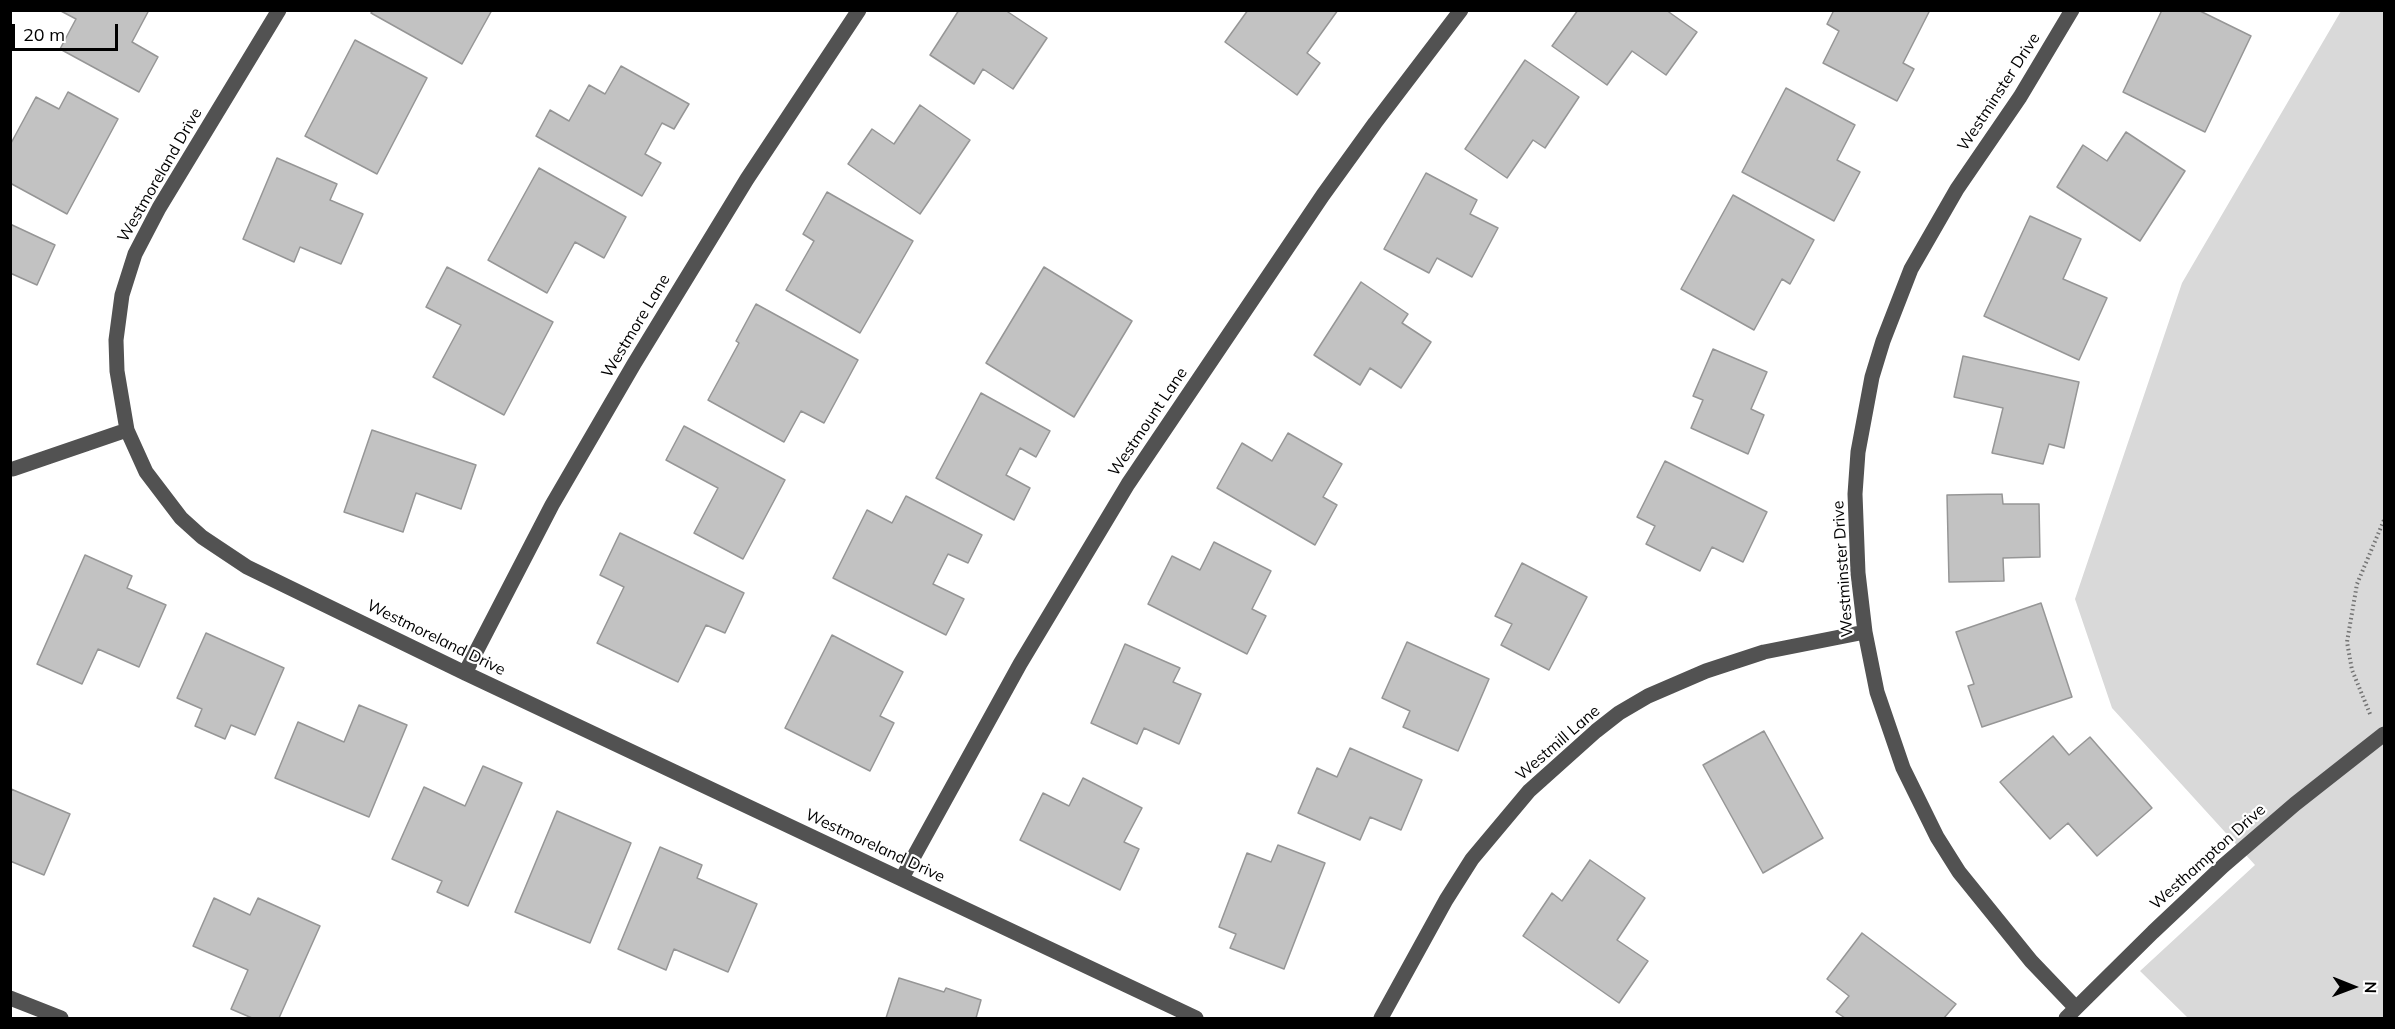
<!DOCTYPE html>
<html>
<head>
<meta charset="utf-8">
<style>
  body { margin:0 }
  #map { position:relative; width:2395px; height:1029px; overflow:hidden; background:#fff; font-family:Mulish,sans-serif }
  canvas { display:block }
  .frame { position:absolute; inset:0; border:12px solid #000; pointer-events:none }
  .north { position:absolute; left:2323px; top:957px; width:60px; height:60px; -webkit-text-stroke:4px #fff; paint-order:stroke; rotate:91deg; font-size:16px; font-weight:700; line-height:24px; text-align:center; color:#000 }
  .north::after { content:''; display:block; margin:auto; width:21px; height:27px; background:#000; clip-path:polygon(50% 0,100% 100%,50% 72%,0 100%) }
  .scale { position:absolute; left:12px; top:24px; width:106px; height:27px; box-sizing:border-box; border:3px solid #000; border-top:0; padding-left:8px; font-size:18px; line-height:21px; white-space:nowrap; color:#000; -webkit-text-stroke:4px #fff; paint-order:stroke }
</style>
</head>
<body>
<div id="map">
<canvas width="2395" height="1029"></canvas>
<div class="frame"></div>
<div class="north">N</div>
<div class="scale">20 m</div>
</div>
<script>
const c = document.querySelector('canvas').getContext('2d');
c.lineJoin = 'round';
function fill(path, color) { c.fillStyle = color; c.fill(path, 'evenodd'); }
const toPath = rows => new Path2D(rows.map(r => 'M' + r).join(''));
function trace(path, color, width, dash) { c.strokeStyle = color; c.lineWidth = width; c.lineCap = dash ? 'butt' : 'round'; c.setLineDash(dash || []); c.stroke(path); }
function write(font, color, halo, rows, align = 'center') {
  c.font = font + ' Mulish,sans-serif'; c.lineWidth = 4.5; c.setLineDash([]); c.textBaseline = 'middle'; c.strokeStyle = halo; c.fillStyle = color; for (const [text, x, y, turn = 0] of rows) {
    c.save(); c.translate(x, y); c.rotate((+turn || 0) * Math.PI / 180); c.textAlign = isNaN(turn) ? turn : align; if (halo) c.strokeText(text, 0, 0); c.fillText(text, 0, 0); c.restore();
  }
}
const green = toPath([
  [2341,11,2384,11,2384,1018,2188,1018,2140,971,2255,865,2112,708,2075,599,2182,283]
]);
const building = toPath([
  [59,10,149,10,132,42,158,57,139,92,60,49,76,19,59,10],
  [373,10,492,10,462,64,371,13,373,10],
  [959,10,1005,10,1047,38,1013,89,983,69,974,84,930,55,959,10],
  [1248,10,1338,10,1307,53,1320,63,1297,95,1225,42,1248,10],
  [1578,10,1666,10,1697,32,1666,75,1632,51,1607,85,1552,46,1578,10],
  [1834,10,1930,10,1903,63,1914,69,1897,101,1823,63,1839,31,1827,24,1834,10],
  [2162,10,2198,10,2251,36,2205,132,2123,92,2162,10],
  [355,40,427,78,377,174,305,136,355,40],
  [1525,60,1579,97,1545,148,1533,140,1507,178,1465,149,1525,60],
  [621,66,689,104,674,129,662,123,645,154,661,163,642,196,536,136,550,110,569,121,589,85,605,94,621,66],
  [1786,88,1855,125,1837,160,1860,172,1834,221,1742,172,1786,88],
  [68,92,118,119,67,214,10,183,10,145,36,97,59,109,68,92],
  [920,105,970,140,920,214,848,164,872,129,894,144,920,105],
  [2126,132,2185,171,2140,241,2057,187,2083,145,2107,161,2126,132],
  [277,158,337,184,330,200,363,214,341,264,300,247,294,262,243,239,277,158],
  [539,168,626,217,604,258,575,242,547,293,488,260,539,168],
  [1426,173,1477,200,1470,214,1498,228,1472,277,1437,258,1429,273,1384,249,1426,173],
  [827,192,913,241,860,333,786,290,814,241,803,234,827,192],
  [1733,195,1814,240,1790,284,1782,279,1754,330,1681,289,1733,195],
  [2030,216,2081,239,2063,279,2107,298,2079,360,1984,316,2030,216],
  [10,224,55,245,37,285,10,273,10,224],
  [447,267,553,322,504,415,433,377,461,325,426,307,447,267],
  [1044,267,1132,321,1074,417,986,363,1044,267],
  [1361,282,1408,314,1402,323,1431,342,1401,388,1370,368,1360,385,1314,355,1361,282],
  [756,304,858,360,824,423,801,411,784,442,708,400,739,343,736,341,756,304],
  [1713,349,1767,372,1751,409,1764,415,1748,454,1691,428,1703,400,1693,396,1713,349],
  [1963,356,2079,382,2064,448,2049,444,2043,464,1992,453,2003,408,1954,397,1963,356],
  [981,393,1050,431,1036,457,1020,448,1006,475,1030,488,1014,520,936,478,981,393],
  [684,426,785,480,743,559,694,533,718,488,666,460,684,426],
  [372,430,476,465,461,509,416,493,403,532,344,512,372,430],
  [1288,433,1342,464,1323,497,1337,505,1315,545,1217,488,1242,443,1272,461,1288,433],
  [1665,461,1767,512,1743,562,1712,547,1700,571,1646,544,1655,526,1637,517,1665,461],
  [2002,494,2003,504,2039,504,2040,557,2003,558,2004,581,1949,582,1947,495,2002,494],
  [906,496,982,535,968,563,948,554,933,584,964,599,946,635,833,578,867,510,892,523,906,496],
  [620,533,744,593,725,633,706,625,678,682,597,643,624,587,600,575,620,533],
  [1214,542,1271,571,1252,609,1266,616,1247,654,1148,604,1172,556,1200,570,1214,542],
  [85,555,132,576,127,588,166,605,139,667,98,649,82,684,37,664,85,555],
  [1522,563,1587,597,1549,670,1501,645,1512,624,1495,616,1522,563],
  [2041,603,2072,697,1982,727,1968,686,1974,684,1956,632,2041,603],
  [206,633,284,668,255,735,231,725,225,739,195,726,202,709,177,698,206,633],
  [832,635,903,672,880,716,894,723,870,771,785,728,832,635],
  [1407,642,1489,679,1458,751,1403,727,1410,711,1382,698,1407,642],
  [1125,644,1180,668,1173,682,1201,694,1179,744,1144,728,1137,744,1091,723,1125,644],
  [359,705,407,725,369,817,275,778,298,722,344,742,359,705],
  [1764,731,1823,838,1763,873,1703,765,1764,731],
  [2053,736,2069,755,2090,737,2152,808,2097,856,2068,823,2050,839,2000,782,2053,736],
  [1350,748,1422,780,1401,830,1370,817,1360,840,1298,813,1317,768,1337,777,1350,748],
  [483,766,522,783,468,906,437,892,442,881,392,859,424,787,465,806,483,766],
  [1083,778,1142,808,1124,842,1139,849,1120,890,1020,840,1043,793,1069,806,1083,778],
  [11,789,70,814,44,875,10,861,11,789],
  [557,811,631,843,590,943,515,912,557,811],
  [1278,845,1325,863,1284,969,1230,948,1236,934,1219,927,1247,853,1271,862,1278,845],
  [660,847,702,865,697,878,757,904,728,972,674,949,666,970,618,949,660,847],
  [1590,860,1645,898,1617,940,1648,961,1619,1003,1523,936,1552,893,1562,901,1590,860],
  [214,898,250,915,258,898,320,926,279,1018,252,1018,231,1009,248,970,193,946,214,898],
  [1862,933,1956,1004,1944,1018,1845,1018,1836,1012,1849,996,1827,979,1862,933],
  [899,978,944,992,946,988,981,1000,976,1018,886,1018,899,978]
]);
const path = toPath([
  [2370,714,2352,670,2347,642,2357,584,2384,520]
]);
const minor = toPath([
  [279,10,159,208,135,254,122,295,116,340,117,371,127,430,146,472,181,518,202,537,247,567,465,673,1196,1018],
  [2072,10,2020,97,1957,189,1911,269,1883,341,1872,377,1858,452,1855,494,1858,573,1865,632,1877,692,1903,768,1937,837,1959,872,2031,961,2076,1008],
  [13,469,127,430],
  [465,673,552,505,634,364,747,179,859,10],
  [902,878,1020,664,1128,484,1323,195,1375,123,1461,10],
  [10,998,61,1018],
  [1381,1018,1446,900,1472,859,1529,791,1596,731,1619,713,1648,696,1706,671,1764,652,1865,632],
  [2066,1018,2153,932,2223,866,2295,804,2384,734]
]);
const streetNames = [
  ["Westminster Drive",1999,92,-57],
  ["Westmoreland Drive",160,175,-60],
  ["Westmore Lane",636,326,-59],
  ["Westmount Lane",1148,422,-56],
  ["Westminster Drive",1843,569,-94],
  ["Westmoreland Drive",436,638,26],
  ["Westmill Lane",1558,743,-41],
  ["Westmoreland Drive",875,846,25],
  ["Westhampton Drive",2208,857,-42]
];
fill(green, '#d9d9d9');
fill(building, '#c2c2c2');
trace(building, '#969696', 1.5);
trace(path, '#747474', 4, [1.5, 3]);
trace(minor, '#525252', 15);
write('16px', '#000', '#fff', streetNames);
</script>
</body>
</html>
